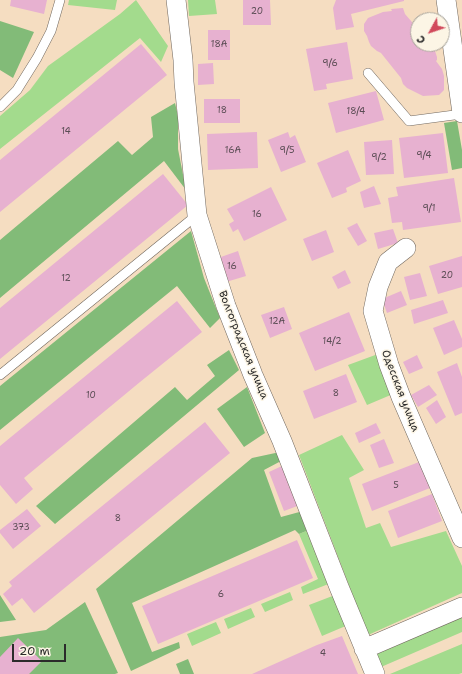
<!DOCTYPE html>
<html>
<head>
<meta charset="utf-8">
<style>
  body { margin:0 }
  #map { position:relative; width:462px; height:674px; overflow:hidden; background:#f5ddc1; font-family:"Shantell Sans",sans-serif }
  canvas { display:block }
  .north { position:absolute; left:410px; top:12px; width:40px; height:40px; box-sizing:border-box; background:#fcf5e5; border:1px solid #a8a49b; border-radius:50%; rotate:230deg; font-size:11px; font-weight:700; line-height:16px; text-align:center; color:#2b2b2b }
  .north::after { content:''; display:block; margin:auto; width:14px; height:18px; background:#d1495b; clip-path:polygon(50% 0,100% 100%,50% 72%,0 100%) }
  .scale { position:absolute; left:12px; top:644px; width:54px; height:18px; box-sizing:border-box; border:2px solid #2b2b2b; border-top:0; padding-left:5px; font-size:12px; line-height:14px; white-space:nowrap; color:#2b2b2b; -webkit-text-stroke:3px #fcf5e5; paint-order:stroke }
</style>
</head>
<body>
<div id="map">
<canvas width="462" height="674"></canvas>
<div class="north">С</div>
<div class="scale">20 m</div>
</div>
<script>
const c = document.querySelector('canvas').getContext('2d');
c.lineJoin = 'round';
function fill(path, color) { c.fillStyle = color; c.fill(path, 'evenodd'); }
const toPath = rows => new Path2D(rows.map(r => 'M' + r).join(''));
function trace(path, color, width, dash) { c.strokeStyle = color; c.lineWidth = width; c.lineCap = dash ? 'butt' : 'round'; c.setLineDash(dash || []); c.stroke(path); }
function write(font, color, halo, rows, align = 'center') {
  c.font = font + ' "Shantell Sans",sans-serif'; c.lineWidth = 3; c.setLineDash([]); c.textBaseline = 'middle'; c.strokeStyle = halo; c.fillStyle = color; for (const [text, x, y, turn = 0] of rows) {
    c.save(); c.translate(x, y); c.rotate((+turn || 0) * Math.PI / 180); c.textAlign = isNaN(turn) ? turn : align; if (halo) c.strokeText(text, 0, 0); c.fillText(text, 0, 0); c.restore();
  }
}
const green = toPath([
  [69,0,117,0,115,10,68,5],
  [136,0,168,46,161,62,140,38,0,149,0,116,30,90,48,66,120,14],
  [188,0,215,0,217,14,189,16],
  [378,354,393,394,367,405,348,365],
  [342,435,364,470,349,478,366,528,380,523,391,547,446,531,462,566,462,593,368,635,299,455],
  [311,529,331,583,303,594,301,587,318,579,299,534],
  [290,592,293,600,265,612,261,604],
  [335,595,348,625,322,636,309,605],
  [251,608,255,617,228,629,224,619],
  [462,612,462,632,381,667,373,651],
  [216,622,221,633,192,646,187,634],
  [462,644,462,673,459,674,390,674]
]);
const forest = toPath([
  [0,21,34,32,13,78,0,70],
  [175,103,178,116,178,149,186,190,164,161,0,298,0,240,118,141,132,155,153,137,151,117],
  [457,121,462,150,462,168,452,170,444,123],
  [191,231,204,278,220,318,210,328,177,286,0,430,0,386],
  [229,350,239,370,55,524,36,506,175,387,187,400,215,376,207,365],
  [247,387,265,433,244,447,217,409],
  [280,452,281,461,264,470,281,517,303,511,311,529,299,534,295,530,132,603,152,652,179,642,180,648,131,671,96,589,252,458],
  [0,595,16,620,0,622],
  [85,602,118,673,115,674,0,674,0,637,46,630],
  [188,659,194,674,180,674,176,664]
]);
const building = toPath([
  [11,0,47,0,44,14,10,6],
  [243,0,270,0,271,25,243,25],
  [336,0,404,0,404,1,351,14,354,27,336,30,333,8],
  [403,8,405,14,418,29,418,44,429,45,431,46,435,51,437,57,437,60,436,61,442,69,444,76,444,90,439,95,423,96,407,88,403,84,401,78,381,53,377,51,371,46,369,42,367,36,364,31,364,24,368,18,383,12,392,11,391,9],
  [208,30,230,30,230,60,208,60],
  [347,42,353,79,326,84,327,89,314,91,306,49],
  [141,44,167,75,0,212,0,160],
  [213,63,214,84,198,85,198,64],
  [376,91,384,120,336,133,328,103],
  [204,99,240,99,240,123,204,123],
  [257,132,258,168,208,170,207,134],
  [288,132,290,138,295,135,306,162,281,172,268,140],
  [443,133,448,173,404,178,399,138],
  [392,140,394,174,366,175,364,142],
  [348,150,361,181,346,188,347,192,332,198,317,163],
  [163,174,188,205,0,359,0,308],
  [454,178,461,222,403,230,402,222,392,223,388,198,398,196,396,187],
  [374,186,381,204,364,208,360,192],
  [271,187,287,220,244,241,238,229,233,232,229,224,234,221,227,209],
  [357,223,367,241,358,246,347,228],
  [393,229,398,243,378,249,374,233],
  [326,230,334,252,312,261,303,239],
  [238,251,246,276,226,282,218,258],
  [462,256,462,287,438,294,429,266],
  [345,270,351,283,338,289,332,277],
  [420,273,427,296,410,300,404,277],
  [401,291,407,305,387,313,382,299],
  [443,300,448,313,414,324,411,310],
  [177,301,202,332,140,382,24,478,33,489,16,504,0,485,0,446],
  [284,307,292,329,270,338,261,315],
  [349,312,365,351,315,371,299,333],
  [454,320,462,339,462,347,444,355,433,328],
  [417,355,423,368,409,374,403,362],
  [457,363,462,377,462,413,455,416,437,372],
  [346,374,357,402,314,419,303,391],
  [429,385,437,395,418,407,411,395],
  [437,400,446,417,436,424,426,408],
  [205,422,230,453,34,613,22,598,12,606,3,594,12,586,9,582],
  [376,423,381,433,359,443,355,433],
  [384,439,394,463,379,468,370,445],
  [419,462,430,488,372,511,362,484],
  [284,465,300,505,284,511,269,472],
  [432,494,442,521,398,538,388,511],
  [27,509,41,526,13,549,0,533,0,530],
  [297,540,313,578,158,644,142,606],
  [342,636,358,674,252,674,317,645],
  [18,638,42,661,29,674,0,674,0,657]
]);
const lane = toPath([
  [368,73,409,121,462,114],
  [0,107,17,90,37,58,51,31,60,0],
  [0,375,197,215]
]);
const street = toPath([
  [176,0,183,60,184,82,197,215,226,306,253,375,282,441,339,587,375,674],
  [446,0,462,113],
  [406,248,388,262,378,287,373,311,389,365,401,397,462,538],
  [364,649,462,607]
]);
const numberNames = [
  ["20",257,12],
  ["18А",219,45],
  ["9/6",330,64],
  ["18",222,111],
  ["18/4",356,112],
  ["14",66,132],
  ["16А",233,151],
  ["9/5",287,151],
  ["9/4",424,156],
  ["9/2",379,158],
  ["9/1",429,209],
  ["16",257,215],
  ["16",232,267],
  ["20",447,276],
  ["12",66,279],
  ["12А",277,322],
  ["14/2",332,342],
  ["8",336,394],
  ["10",91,396],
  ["5",396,486],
  ["8",118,519],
  ["373",21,528],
  ["6",221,595],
  ["4",323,654]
];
const streetNames = [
  ["Волгоградская улица",243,345,68],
  ["Одесская улица",400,391,69]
];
fill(green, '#a3db8d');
fill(forest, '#82bb78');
fill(building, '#e7b1d0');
trace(lane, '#726960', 10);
trace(street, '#726960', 20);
trace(lane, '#fff', 9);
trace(street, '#fff', 19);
write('9px', '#5a4c54', null, numberNames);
write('11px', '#2b2b2b', '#fcf5e5', streetNames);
</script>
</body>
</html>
